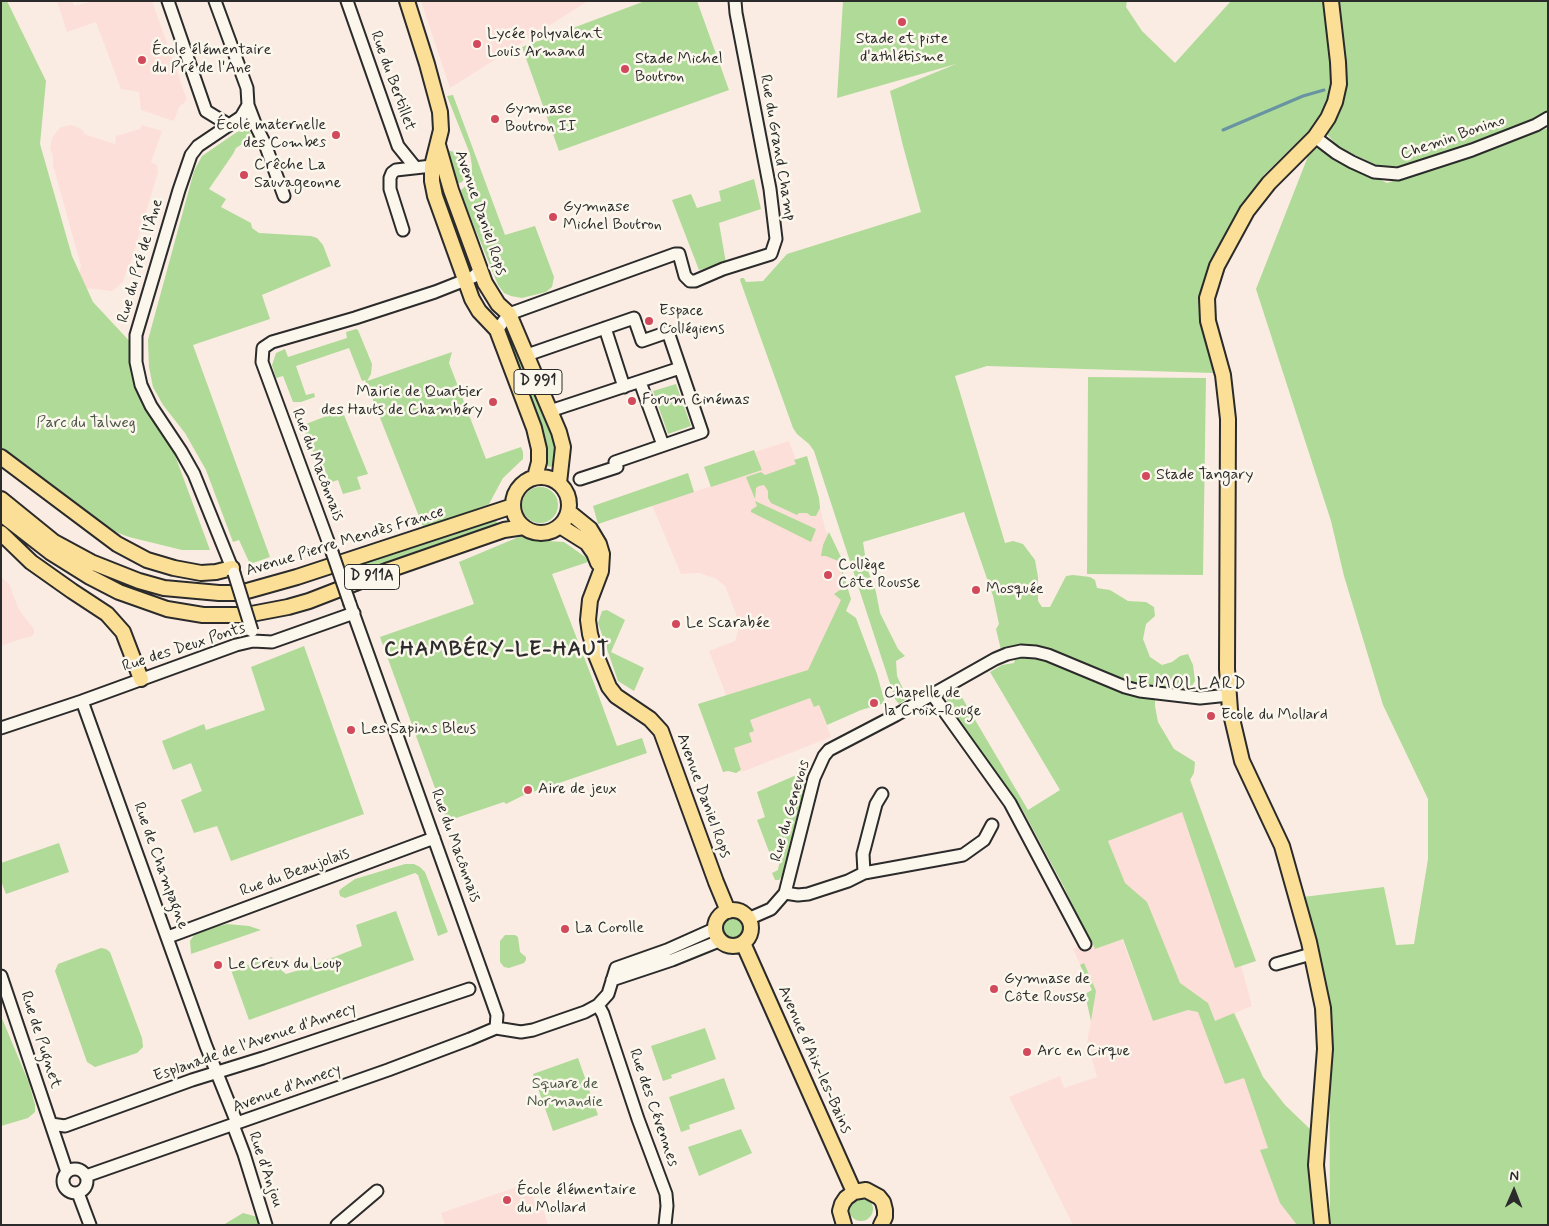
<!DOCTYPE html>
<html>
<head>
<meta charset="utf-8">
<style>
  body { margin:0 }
  #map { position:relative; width:1549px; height:1226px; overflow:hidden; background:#fbece3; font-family:Mynerve,sans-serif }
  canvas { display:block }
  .frame { position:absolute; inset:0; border:2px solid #2b2b2b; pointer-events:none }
  .north { position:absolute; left:1489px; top:1166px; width:50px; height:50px; -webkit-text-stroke:4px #fbf7ec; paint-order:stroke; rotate:1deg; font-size:14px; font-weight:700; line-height:20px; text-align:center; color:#2b2b2b }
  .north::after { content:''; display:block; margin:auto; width:18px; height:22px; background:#2b2b2b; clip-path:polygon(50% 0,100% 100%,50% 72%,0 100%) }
</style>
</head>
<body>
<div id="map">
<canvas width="1549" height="1226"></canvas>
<div class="frame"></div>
<div class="north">N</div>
</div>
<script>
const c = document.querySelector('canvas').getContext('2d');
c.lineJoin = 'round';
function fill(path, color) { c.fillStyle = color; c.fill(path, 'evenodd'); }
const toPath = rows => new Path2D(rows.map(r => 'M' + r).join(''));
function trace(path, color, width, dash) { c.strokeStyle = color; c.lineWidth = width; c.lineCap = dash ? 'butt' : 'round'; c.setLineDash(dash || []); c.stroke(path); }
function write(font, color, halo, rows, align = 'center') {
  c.font = font + ' Mynerve,sans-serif'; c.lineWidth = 5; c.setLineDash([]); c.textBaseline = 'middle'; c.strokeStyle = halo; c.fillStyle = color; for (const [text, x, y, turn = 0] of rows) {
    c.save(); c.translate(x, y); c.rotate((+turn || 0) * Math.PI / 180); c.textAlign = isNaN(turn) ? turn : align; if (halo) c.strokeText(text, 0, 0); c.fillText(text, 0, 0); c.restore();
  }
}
const built = toPath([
  [57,1,72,1,74,6,94,1,152,1,187,100,179,107,174,121,141,110,139,92,121,89,96,22,67,32],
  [421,1,588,1,450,88],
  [71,125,80,128,84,132,84,134,115,144,116,136,140,129,142,125,162,131,151,162,157,165,158,172,130,265,128,266,123,282,112,291,75,287,81,266,53,165,53,156,50,148,52,138,58,130,61,127],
  [789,441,796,460,807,457,819,500,820,508,825,528,839,560,851,599,846,611,856,618,819,705,831,737,742,772,734,748,726,695,709,651,735,641,740,624,725,586,715,578,699,573,681,574,652,505,762,470,755,452],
  [1,577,9,584,19,610,34,629,34,634,30,637,23,638,1,646],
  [1191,780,1255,961,1241,965,1252,1006,1235,1013,1263,1077,1285,1105,1311,1130,1310,1179,1314,1225,1073,1225,1009,1097,1060,1076,1064,1088,1097,1077,1087,1042,1091,1021,1085,994,1092,990,1073,949,1092,941,1096,949,1122,939,1153,1021,1188,1010,1198,1011,1208,1003,1203,999,1167,1009,1078,818,1170,785],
  [528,1183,537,1208,542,1206,548,1225,445,1225,441,1213]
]);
const green = toPath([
  [1,1,7,1,46,81,40,144,72,256,93,302,135,347,210,550,182,550,129,537,105,528,1,452],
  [645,1,697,1,729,90,559,151,522,47],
  [843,1,1127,1,1126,7,1142,31,1175,63,1231,1,1324,1,1334,76,1328,100,1314,126,1264,175,1242,210,1217,256,1206,336,1213,373,987,366,955,376,1005,543,1013,541,1023,544,1035,560,1038,577,1038,601,1042,607,1050,607,1066,576,1073,575,1090,577,1095,580,1097,588,1110,590,1128,601,1146,602,1154,607,1155,616,1146,624,1143,639,1150,657,1162,665,1172,662,1180,656,1188,654,1193,665,1195,681,1190,689,1173,690,1155,688,1155,706,1158,722,1174,749,1195,762,1194,773,1190,780,1256,961,1235,968,1182,812,1108,841,1125,883,1147,902,1180,983,1208,1003,1215,1021,1234,1013,1263,1077,1285,1105,1311,1130,1310,1179,1314,1225,1297,1225,1280,1203,1260,1150,1268,1148,1244,1078,1225,1084,1198,1012,1188,1010,1153,1021,1123,939,1095,949,1092,941,1090,942,1064,887,1021,807,947,704,947,696,957,689,1028,810,1060,790,990,672,1002,665,1014,663,1016,655,1001,650,996,629,999,624,993,596,964,512,863,542,867,568,876,592,880,613,898,649,905,656,896,661,897,676,904,691,905,700,899,704,895,699,814,451,809,444,797,434,793,428,740,280,741,278,744,278,746,282,763,281,787,254,921,212,903,146,890,91,956,64,837,98],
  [1339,1,1548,1,1548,119,1532,120,1408,167,1378,166,1338,147,1326,133,1340,113,1346,85],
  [453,95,505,235,535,226,554,277,552,287,546,292,522,298,511,296,504,293,498,285,463,199,461,190,470,182,472,166,470,154,447,96],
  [1548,128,1548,1225,1330,1225,1329,999,1303,897,1384,887,1396,945,1414,944,1428,859,1428,799,1383,705,1344,576,1331,521,1256,289,1312,146,1387,183],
  [244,130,249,131,253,137,236,148,233,154,209,189,226,199,221,207,251,223,252,228,259,233,311,236,317,238,323,245,331,266,262,295,270,319,193,345,270,557,250,564,239,540,233,542,206,470,185,433,163,405,153,387,149,367,148,340,194,171,202,156,237,132],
  [447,150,461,154,465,168,464,179,462,182,456,184,447,155],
  [754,179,761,209,719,223,726,263,699,270,672,200,691,194,697,208,721,201,719,191],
  [356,329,358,330,372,364,371,374,367,381,452,352,449,363,486,459,521,447,523,452,523,459,503,478,489,504,424,529,365,380,362,381,349,348,296,366,306,395,314,393,315,397,301,402,293,402,283,376,276,378,272,365,276,353,285,349,288,357,347,338,346,332],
  [508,335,517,347,544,418,555,441,557,464,554,467,545,466,544,462,505,336],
  [1088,377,1206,378,1203,575,1087,574],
  [676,384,691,426,668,434,653,391],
  [342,410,368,474,357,477,361,489,343,494,338,480,329,483,324,467,320,469,305,432,306,424],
  [754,450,762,470,711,487,704,467],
  [807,456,819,498,820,508,816,516,811,516,807,513,799,513,797,515,771,503,768,498,768,491,764,485,759,486,756,488,755,499,746,477,761,472,765,475,796,464,794,460],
  [688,473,694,492,598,524,593,506],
  '522 505a18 18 0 1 1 36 0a18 18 0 1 1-36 0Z',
  [755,501,816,529,811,542,751,512,751,510,757,506],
  [494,516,499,527,350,580,346,569],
  [829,532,841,557,839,560,851,599,846,611,856,618,877,674,885,703,861,710,827,725,819,705,814,707,810,698,750,720,754,731,749,733,752,742,734,748,741,770,736,773,728,771,723,772,698,704,808,670,841,600,834,594,840,590,844,579,838,561,826,556,821,556,823,545],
  [521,536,531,540,564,542,591,561,552,574,594,683,617,746,642,738,647,753,524,795,506,804,504,802,447,821,380,637,474,604,459,562],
  [607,610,625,620,611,652,644,668,634,691,618,681,598,623,602,611],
  [304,646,364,814,231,861,217,826,194,833,181,800,202,791,191,763,173,770,162,741,204,724,206,730,265,710,251,667],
  [801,773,803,774,806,780,782,876,779,880,775,880,772,873,778,870,781,854,771,857,757,820,765,817,757,792],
  [59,843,69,872,6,894,1,881,1,863],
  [405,864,414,864,420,867,425,872,448,932,438,936,418,875,415,873,345,898,340,896,339,891,342,888,355,879],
  [396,911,414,960,249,1020,231,970,272,957,275,965,286,974,306,968,362,946,356,925],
  '718 928a14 14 0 1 1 28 0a14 14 0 1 1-28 0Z',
  [227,924,249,926,261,930,191,954,190,941,194,935,210,928],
  [505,935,515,935,518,937,520,952,526,957,526,960,524,963,509,968,504,967,500,962,500,941],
  [101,948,106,949,110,952,142,1038,143,1047,137,1053,95,1067,87,1062,55,971,58,964],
  [1084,963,1096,991,1091,1021,1085,994,1092,990,1080,965],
  [1,1016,29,1083,35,1105,35,1112,28,1118,1,1126],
  [705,1028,716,1059,671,1075,672,1078,663,1081,651,1046],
  [578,1058,598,1115,553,1131,533,1074],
  [724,1078,735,1109,689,1125,690,1129,681,1132,669,1097],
  [741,1129,752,1153,699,1176,688,1147],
  '849 1209a12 12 0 1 1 24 0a12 12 0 1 1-24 0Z',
  [243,1213,261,1218,263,1225,223,1225]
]);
const stream = toPath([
  [1223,130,1303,96,1324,90]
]);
const minor = toPath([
  [168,1,206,111,229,125],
  [215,1,247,88,248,105,241,117,198,146,191,155,179,190,136,335,136,362,141,385,151,406,181,451,194,474,234,573],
  [347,1,398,146,415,167],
  [248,105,256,126,265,144,284,196],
  [1315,137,1336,153,1352,162,1374,172,1398,174,1472,150,1536,125,1548,118],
  [403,230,390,189,390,178,392,173,396,170,432,166],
  [605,328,624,387],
  [497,330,509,314,675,254,679,254,685,276,690,281,695,281,723,269,771,254,776,239,770,189,736,13,735,1],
  [527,355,634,318,642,341,668,332,702,432,615,462,617,467,580,479],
  [640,382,663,445],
  [550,411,680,368],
  [332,552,262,362,263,348,272,342,355,318,435,292,473,277,480,271],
  [350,604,491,998,497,1015,496,1028],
  [932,694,1010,803,1085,944],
  [82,701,206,1046,237,1123],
  [1,728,82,701,236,645,253,641,272,642,354,613],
  [864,873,863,854,876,804,882,794],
  [785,893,798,895,808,894,848,881,864,873,963,855,984,840,992,825],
  [748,919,771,909,785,893,814,778,824,756,829,750,896,715,995,659,1007,654,1021,651,1036,652,1048,655,1125,687,1140,691,1200,698,1229,695],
  [168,937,434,838],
  [1276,964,1311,954],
  [1,976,67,1172],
  [612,980,672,960,719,941],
  [598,1005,603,1014,638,1119,666,1194,667,1206,665,1225],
  [51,1124,65,1126,192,1080,263,1058,469,989],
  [233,1125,244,1154,266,1225],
  '63 1181a12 12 0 1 1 24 0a12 12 0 1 1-24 0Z',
  [86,1176,388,1070,470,1039,496,1028,521,1032,533,1030,585,1012,598,1005,608,994,616,968,667,950,714,929],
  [78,1193,90,1225],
  [337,1225,377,1191]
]);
const major = toPath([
  [407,1,427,64,440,112,441,130,432,166,432,181,435,196,472,299,479,311,497,330,534,428,539,449,539,462,535,477],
  [438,145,451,190,485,283,498,304,509,314,559,432,563,447,559,483],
  [1,457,117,544,147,560,174,568,201,573,216,572,232,568],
  '513 505a28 28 0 1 1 56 0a28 28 0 1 1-56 0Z',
  [1,499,54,542,91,562,139,581,164,588,219,593,240,593,297,577,513,506],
  [569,512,590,529,599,544,602,554,601,571,590,600,588,620,590,634,596,655,609,687,616,696,650,719,661,731,716,882,728,911],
  [1,514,50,552,90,577,119,592,167,609,203,615,246,615,288,607,309,601,389,570,504,530,524,527],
  [560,526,587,543,594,553,598,563],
  [1,533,31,562,72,591,107,614,123,632,141,679],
  '715 928a18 18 0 1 1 36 0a18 18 0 1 1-36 0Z',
  [743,943,854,1192],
  [844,1225,840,1211,842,1204,846,1198,854,1192,866,1190,879,1197,883,1202,885,1210,885,1217,881,1225],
  [1322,1225,1316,1165,1325,1049,1323,1008,1309,942,1282,846,1242,761,1230,710,1227,669,1228,419,1223,375,1208,321,1207,298,1217,266,1247,211,1269,183,1315,137,1328,118,1335,102,1339,84,1338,62,1331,1]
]);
const minorBridge = toPath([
  [332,552,350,604],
  [234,573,252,631]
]);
const markers = [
  [902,22,5,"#d1495b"],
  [477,44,5,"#d1495b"],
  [142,60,5,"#d1495b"],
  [625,69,5,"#d1495b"],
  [495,119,5,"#d1495b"],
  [336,135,5,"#d1495b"],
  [244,175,5,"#d1495b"],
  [553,217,5,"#d1495b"],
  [649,321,5,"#d1495b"],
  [632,401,5,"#d1495b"],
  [493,402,5,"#d1495b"],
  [1146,476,5,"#d1495b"],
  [828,575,5,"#d1495b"],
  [976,590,5,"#d1495b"],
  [676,624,5,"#d1495b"],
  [874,703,5,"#d1495b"],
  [1211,716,5,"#d1495b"],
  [351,730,5,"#d1495b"],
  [528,790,5,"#d1495b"],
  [565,929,5,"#d1495b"],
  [218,965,5,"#d1495b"],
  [994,989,5,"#d1495b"],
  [1027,1052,5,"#d1495b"],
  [507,1200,5,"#d1495b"]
];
const shields = [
  [538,382,48],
  [372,577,55]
];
const shieldNames = [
  ["D 991",538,382],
  ["D 911A",372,577]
];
const poiNames = [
  ["Lycée polyvalent",487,35],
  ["Louis Armand",487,53],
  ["Stade et piste",902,40,"center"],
  ["d'athlétisme",902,58,"center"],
  ["École élémentaire",152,51],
  ["du Pré de l'Ane",152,69],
  ["Stade Michel",635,60],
  ["Boutron",635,78],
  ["Gymnase",505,110],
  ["Boutron II",505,128],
  ["École maternelle",326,126,"right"],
  ["des Combes",326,144,"right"],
  ["Crêche La",254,166],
  ["Sauvageonne",254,184],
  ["Gymnase",563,208],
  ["Michel Boutron",563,226],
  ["Espace",659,312],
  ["Collégiens",659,330],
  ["Mairie de Quartier",483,393,"right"],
  ["des Hauts de Chambéry",483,411,"right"],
  ["Forum Cinémas",642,401],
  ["Stade Tangary",1156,476],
  ["Collège",838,566],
  ["Côte Rousse",838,584],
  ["Mosquée",986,590],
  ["Le Scarabée",686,624],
  ["Chapelle de",884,694],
  ["la Croix-Rouge",884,712],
  ["Ecole du Mollard",1221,716],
  ["Les Sapins Bleus",361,730],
  ["Aire de jeux",538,790],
  ["La Corolle",575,929],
  ["Le Creux du Loup",228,965],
  ["Gymnase de",1004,980],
  ["Côte Rousse",1004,998],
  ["Arc en Cirque",1037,1052],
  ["École élémentaire",517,1191],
  ["du Mollard",517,1209]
];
const streetNames = [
  ["Rue du Bertillet",392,81,70],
  ["Chemin Bonino",1453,138,-19],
  ["Rue du Grand Champ",777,148,80],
  ["Avenue Daniel Rops",480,213,71],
  ["Rue du Pré de l'Âne",141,261,-74],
  ["Rue du Macônnais",317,465,69],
  ["Avenue Pierre Mendès France",345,542,-17],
  ["Rue des Deux Ponts",184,648,-18],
  ["Avenue Daniel Rops",703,796,70],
  ["Rue du Genevois",791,811,-74],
  ["Rue du Macônnais",455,846,70],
  ["Rue de Champagne",160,866,70],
  ["Rue du Beaujolais",295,873,-20],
  ["Rue de Pugnet",40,1040,72],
  ["Esplanade de l'Avenue d'Annecy",255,1043,-19],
  ["Avenue d'Aix-les-Bains",814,1060,66],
  ["Avenue d'Annecy",287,1089,-20],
  ["Rue des Cévennes",653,1108,71],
  ["Rue d'Anjou",265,1170,71]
];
const parkNames = [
  ["Parc du Talweg",86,424],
  ["Square de",565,1085],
  ["Normandie",565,1103]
];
const neighbourhoodNames = [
  ["LE MOLLARD",1186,684]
];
const districtNames = [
  ["CHAMBÉRY-LE-HAUT",497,651]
];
fill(built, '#fcdfd8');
fill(green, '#b0da97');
trace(stream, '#6894a2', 3);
trace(minor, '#2b2b2b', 15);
trace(major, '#2b2b2b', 18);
trace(minor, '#fbf7ec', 11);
trace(major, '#fbdf96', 14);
trace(minorBridge, '#2b2b2b', 15, []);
trace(minorBridge, '#fbf7ec', 11);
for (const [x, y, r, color] of markers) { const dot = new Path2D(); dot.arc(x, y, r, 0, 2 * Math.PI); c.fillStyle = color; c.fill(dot); trace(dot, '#fbf7ec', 2); }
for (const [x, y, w] of shields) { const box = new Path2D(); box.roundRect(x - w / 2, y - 12.5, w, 25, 4); c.fillStyle = '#fbf7ec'; c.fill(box); trace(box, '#2b2b2b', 1); }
write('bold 15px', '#2b2b2b', null, shieldNames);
write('16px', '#2b2b2b', '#fbf7ec', poiNames, 'left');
write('16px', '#2b2b2b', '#fbf7ec', streetNames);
write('16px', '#4c5746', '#fbf7ec', parkNames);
c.letterSpacing = '1px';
write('18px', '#2b2b2b', '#fbf7ec', neighbourhoodNames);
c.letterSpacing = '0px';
c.letterSpacing = '1px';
write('bold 21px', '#2b2b2b', '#fbf7ec', districtNames);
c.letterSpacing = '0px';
</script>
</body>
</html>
